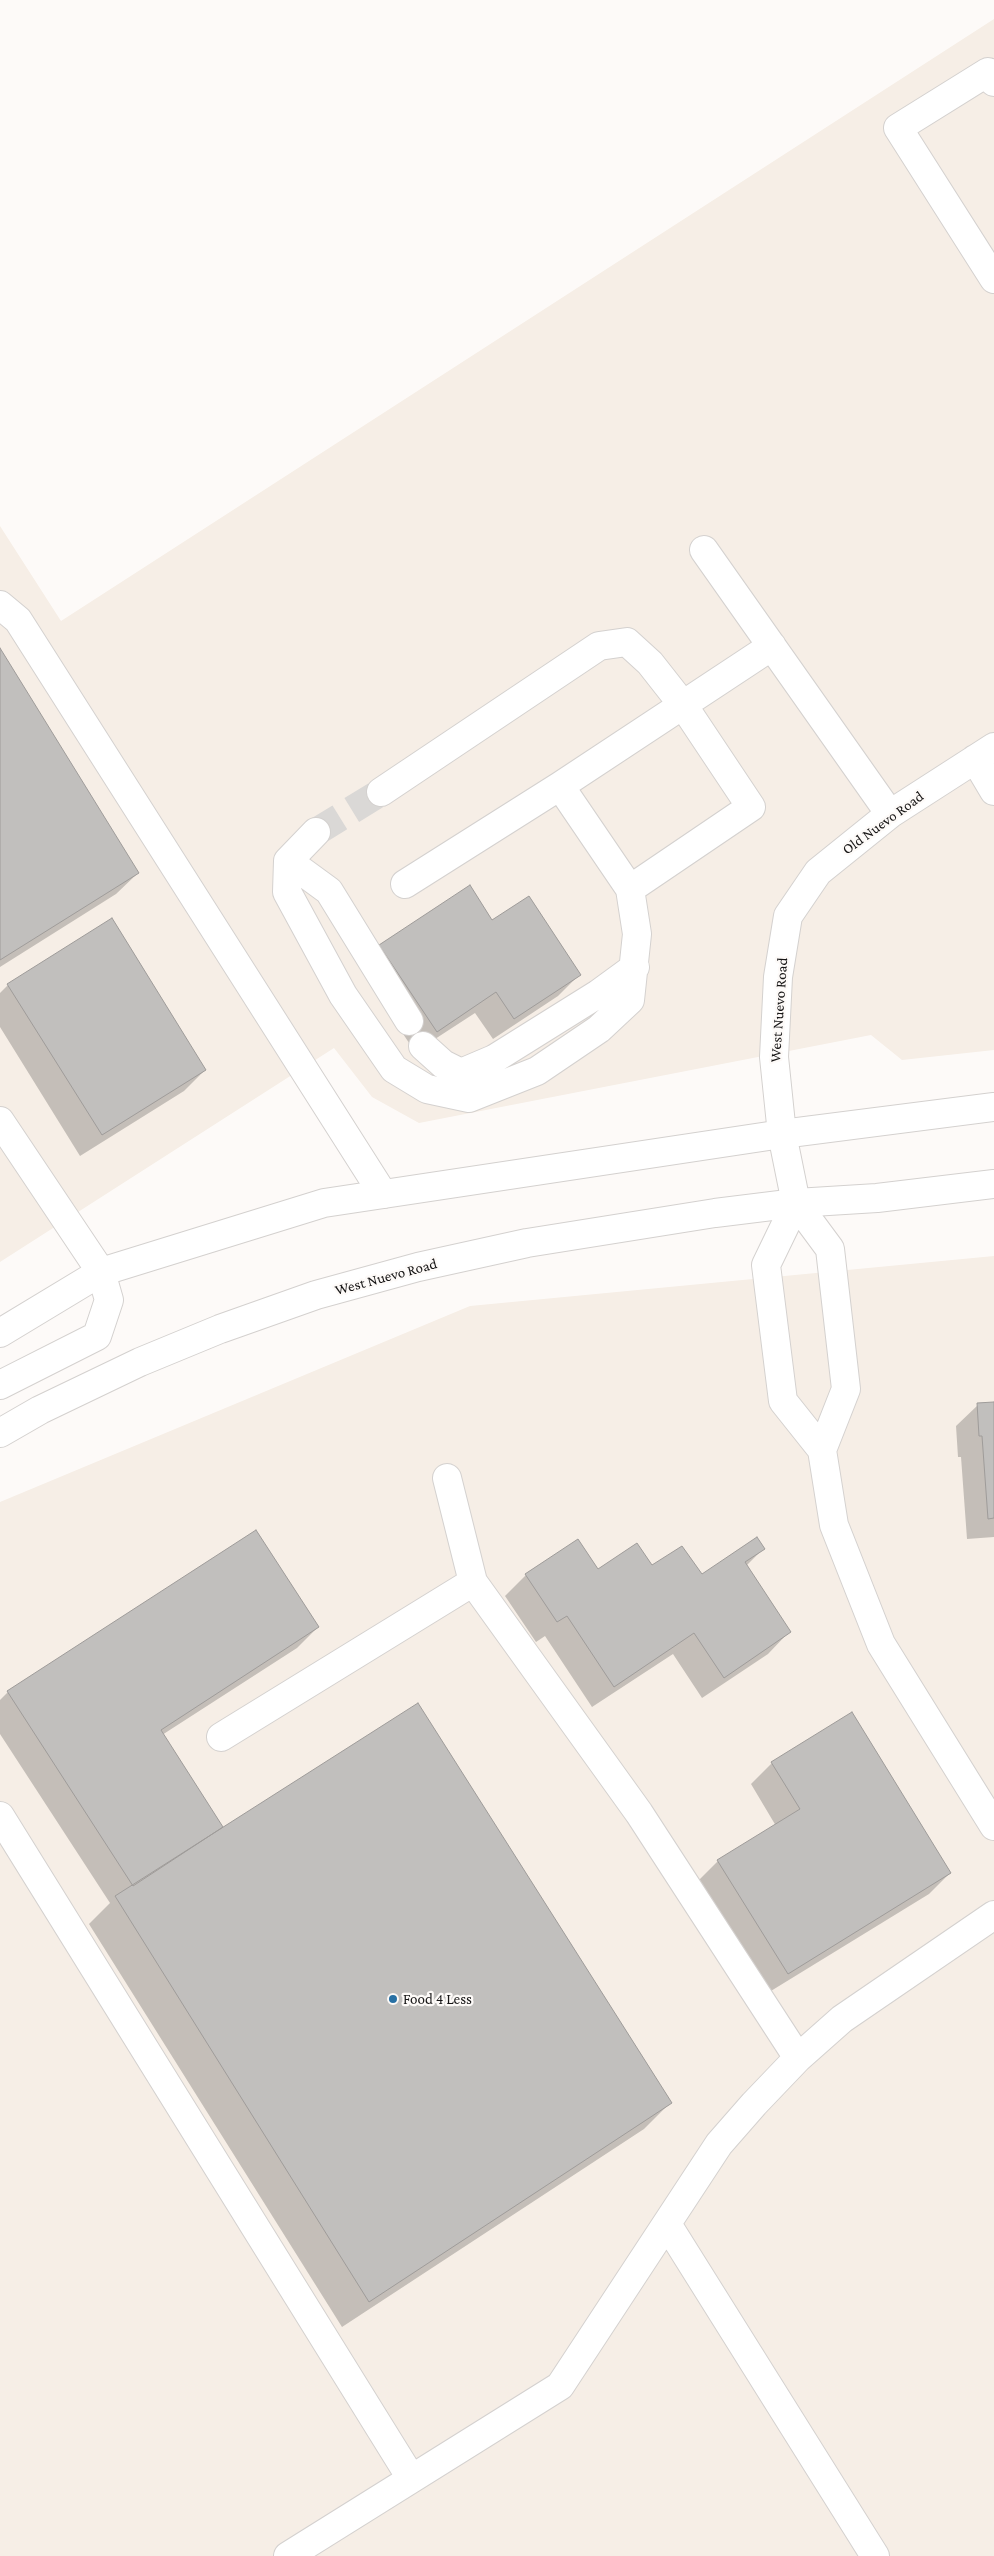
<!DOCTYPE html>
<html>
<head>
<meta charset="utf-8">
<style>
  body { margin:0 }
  canvas { display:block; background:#fdfaf8 }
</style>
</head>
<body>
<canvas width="994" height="2556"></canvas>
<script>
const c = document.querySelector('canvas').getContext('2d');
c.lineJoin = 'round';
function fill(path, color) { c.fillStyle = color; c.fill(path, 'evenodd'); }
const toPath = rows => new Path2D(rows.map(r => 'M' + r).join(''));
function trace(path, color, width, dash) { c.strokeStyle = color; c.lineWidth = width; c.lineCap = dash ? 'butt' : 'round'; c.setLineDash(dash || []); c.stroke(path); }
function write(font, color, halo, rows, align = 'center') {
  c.font = font + ' "Crimson Pro",serif'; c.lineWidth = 4.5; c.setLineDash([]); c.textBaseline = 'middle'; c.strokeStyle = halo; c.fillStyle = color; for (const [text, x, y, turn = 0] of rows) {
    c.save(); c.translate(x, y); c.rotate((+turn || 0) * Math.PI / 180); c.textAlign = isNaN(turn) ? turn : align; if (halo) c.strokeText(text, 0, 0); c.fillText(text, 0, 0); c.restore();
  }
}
const built = toPath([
  [994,19,994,1050,902,1060,871,1035,419,1123,372,1097,334,1048,0,1262,0,526,61,621],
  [994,1256,994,2556,0,2556,0,1502,470,1306]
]);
const shadow = toPath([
  [0,650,138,873,116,894,0,967],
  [380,946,579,975,558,996,493,1039,475,1013,415,1052,359,967],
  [8,985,205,1070,184,1091,80,1156,0,1027,0,993],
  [994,1403,994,1537,967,1539,961,1457,958,1457,956,1426,978,1405],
  [763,1549,746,1566,789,1632,768,1654,702,1698,673,1654,592,1707,545,1636,536,1642,505,1596,526,1575,651,1567,701,1576],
  [318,1627,297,1648,162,1735,221,1827,217,1831,671,2102,644,2129,342,2327,89,1924,110,1903,0,1734,0,1700,8,1692],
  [772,1763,950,1873,929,1894,766,1994,697,1882,718,1861,776,1826,751,1784]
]);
const building = toPath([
  [0,648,139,873,0,960,0,648],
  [470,885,492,920,529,896,581,975,514,1019,496,992,437,1032,379,945,470,885],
  [112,918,206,1070,102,1135,7,984,112,918],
  [994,1402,994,1518,988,1519,982,1436,979,1436,977,1403,994,1402],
  [256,1530,319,1627,161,1730,223,1827,133,1886,7,1691,256,1530],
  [757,1537,765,1549,745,1562,791,1632,724,1678,694,1633,614,1687,567,1616,557,1622,525,1574,578,1539,598,1569,637,1543,652,1565,682,1546,702,1574,757,1537],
  [418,1703,672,2103,369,2302,115,1896,418,1703],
  [852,1712,951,1873,788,1974,717,1860,800,1809,771,1762,852,1712]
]);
const minorTunnel = toPath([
  [316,832,381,792]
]);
const minor = toPath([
  [994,82,988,72,898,128,994,279],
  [704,550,890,814],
  [0,605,18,620,383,1194],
  [975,759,994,791],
  [381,792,599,646,627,642,650,663,683,705,751,807,630,889],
  [316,832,288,861,287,892,343,995,394,1069,427,1089,469,1098,537,1071,599,1029,630,1000,637,934,630,889,560,786],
  [288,861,329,891,409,1021],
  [405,884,560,786,772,646],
  [423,1046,443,1064,461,1073,494,1059,598,994,635,967],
  [0,1121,101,1272],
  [796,1203,766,1265,783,1401,822,1450,834,1525,881,1644,994,1826],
  [822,1450,846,1389,830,1249,796,1203,782,1134,774,1057,778,977,788,916,818,872,890,814,994,747],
  [447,1478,473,1582,639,1813,798,2058],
  [221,1737,473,1582],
  [0,1816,411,2478],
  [667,2224,875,2556],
  [288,2556,560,2386,719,2144,754,2104,798,2058,842,2019,994,1915]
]);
const major = toPath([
  [0,1333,101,1272,324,1203,782,1134,994,1107],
  [0,1385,97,1336,109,1300,101,1272],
  [0,1433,40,1410,140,1362,220,1329,316,1295,418,1267,527,1243,715,1213,796,1203,877,1198,994,1184]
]);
const markers = [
  [393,1999,5,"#2870a4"]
];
const streetNames = [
  ["Old Nuevo Road",883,823,-36],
  ["West Nuevo Road",779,1010,-86],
  ["West Nuevo Road",386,1277,-15]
];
const poiNames = [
  ["Food 4 Less",403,1999]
];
fill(built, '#f6eee6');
fill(shadow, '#0003');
fill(building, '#c1bfbd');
trace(building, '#9f9c9a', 1);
trace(minorTunnel, '#dad8d6', 28, [28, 14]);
trace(minor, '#d4d1cf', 30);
trace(major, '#d4d1cf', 30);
trace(minor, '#fff', 28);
trace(major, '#fff', 28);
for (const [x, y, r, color] of markers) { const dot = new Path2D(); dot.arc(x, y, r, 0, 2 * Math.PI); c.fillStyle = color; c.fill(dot); trace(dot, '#fdfaf8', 2); }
write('15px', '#171616', '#fdfaf8', streetNames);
write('15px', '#171616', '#fdfaf8', poiNames, 'left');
</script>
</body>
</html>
